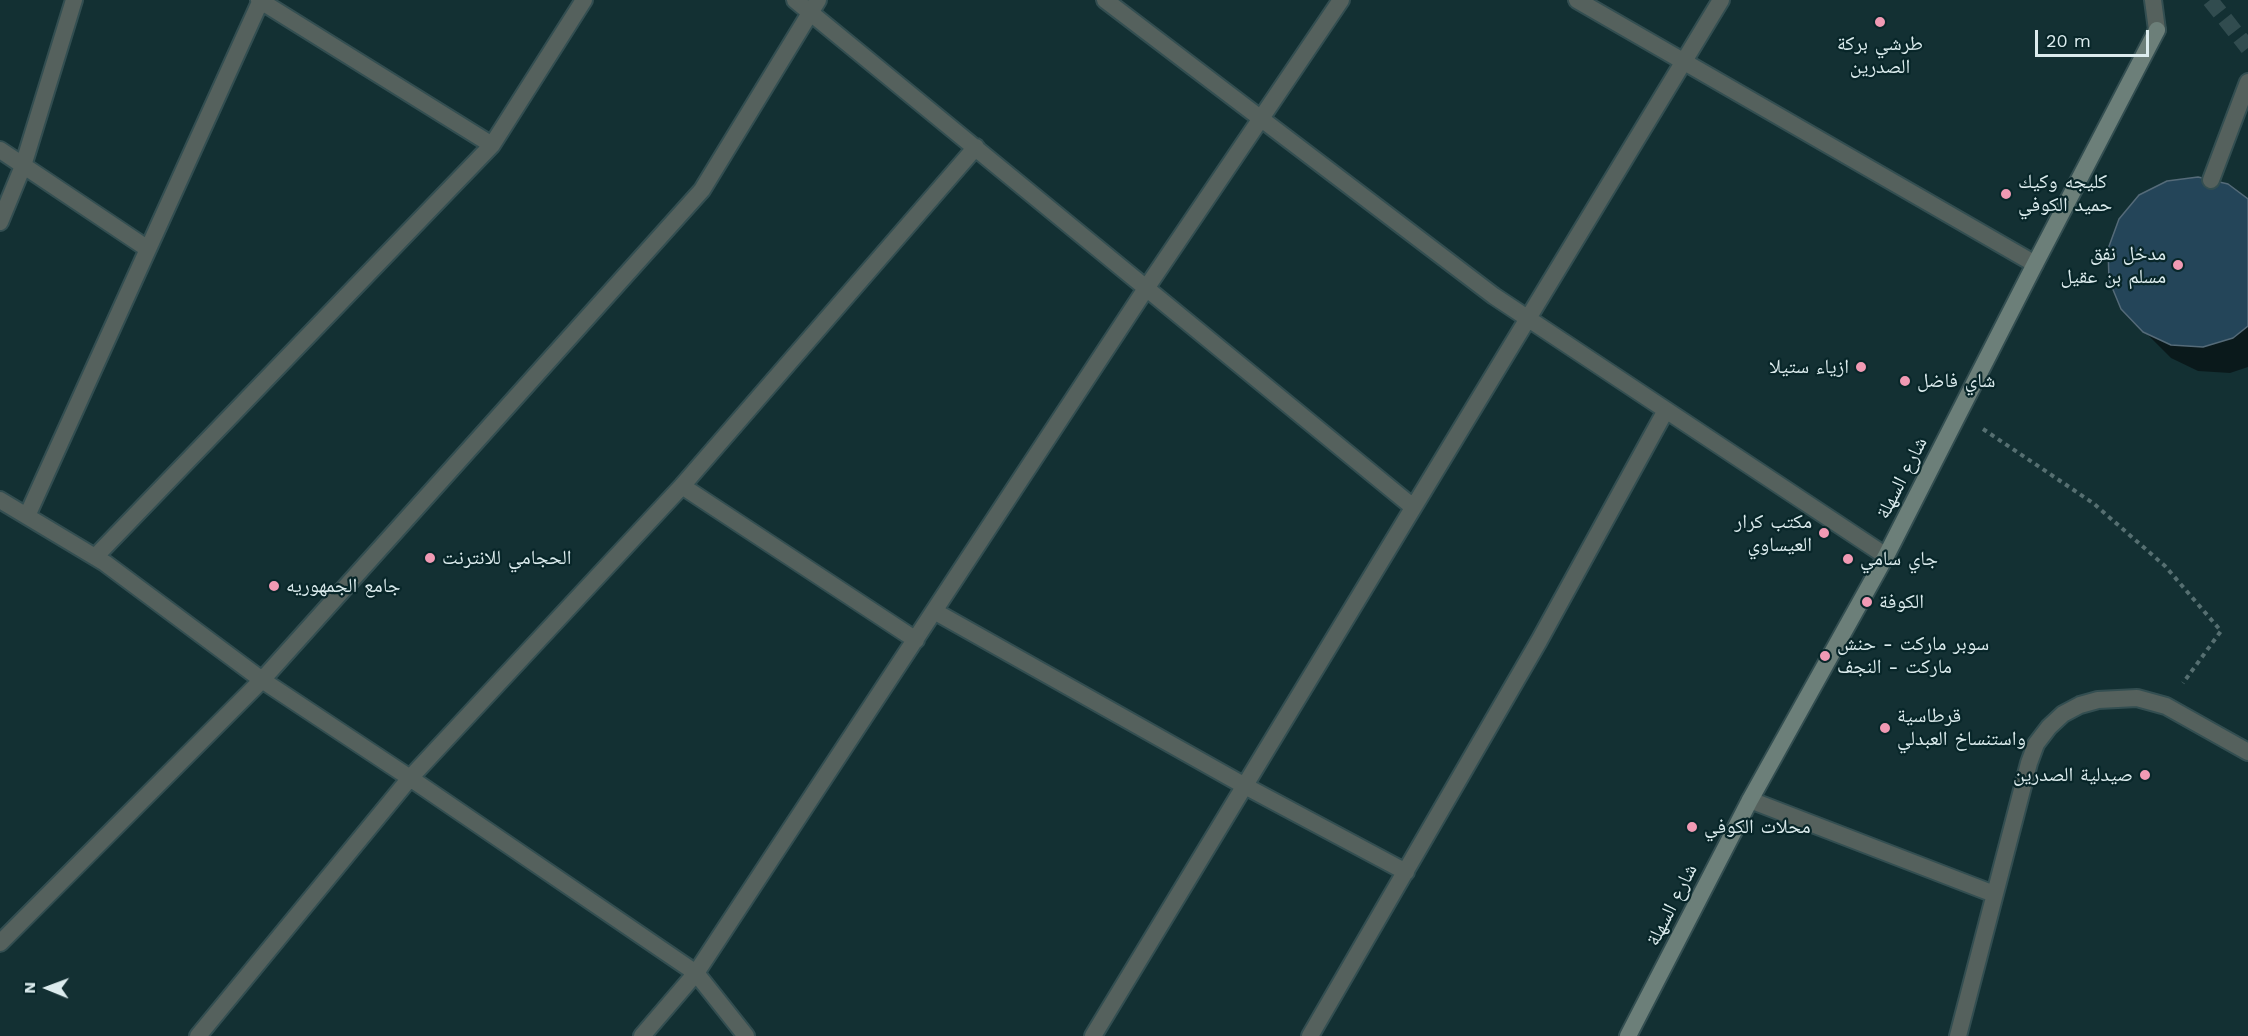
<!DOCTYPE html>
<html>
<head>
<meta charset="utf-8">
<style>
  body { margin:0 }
  #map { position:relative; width:2248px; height:1036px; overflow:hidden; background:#133033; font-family:"Work Sans",sans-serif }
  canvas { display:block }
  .north { position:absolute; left:18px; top:958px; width:60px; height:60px; -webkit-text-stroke:4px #082629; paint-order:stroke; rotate:271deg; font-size:16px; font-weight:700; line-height:24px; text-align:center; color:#dcecee }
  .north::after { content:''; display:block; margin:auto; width:21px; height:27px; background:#dcecee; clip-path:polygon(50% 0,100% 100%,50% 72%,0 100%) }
  .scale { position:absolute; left:2035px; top:30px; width:114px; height:27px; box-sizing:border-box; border:3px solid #dcecee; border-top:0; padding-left:8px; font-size:18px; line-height:21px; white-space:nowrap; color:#dcecee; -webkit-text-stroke:4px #082629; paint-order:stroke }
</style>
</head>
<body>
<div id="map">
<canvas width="2248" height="1036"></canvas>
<div class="north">N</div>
<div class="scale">20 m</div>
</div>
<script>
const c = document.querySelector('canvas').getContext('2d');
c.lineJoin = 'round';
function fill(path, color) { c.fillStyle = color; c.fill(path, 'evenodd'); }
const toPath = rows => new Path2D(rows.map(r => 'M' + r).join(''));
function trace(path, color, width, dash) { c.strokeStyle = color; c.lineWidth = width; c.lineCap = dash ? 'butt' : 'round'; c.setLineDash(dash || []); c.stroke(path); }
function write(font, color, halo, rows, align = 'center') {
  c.font = font + ' "Work Sans","Noto Naskh Arabic",sans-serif'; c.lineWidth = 4.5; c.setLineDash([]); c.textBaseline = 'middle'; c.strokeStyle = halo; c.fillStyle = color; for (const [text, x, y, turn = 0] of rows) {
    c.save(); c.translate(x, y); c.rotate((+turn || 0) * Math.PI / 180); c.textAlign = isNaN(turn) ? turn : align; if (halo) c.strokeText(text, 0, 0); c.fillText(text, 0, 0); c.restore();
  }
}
const shadow = toPath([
  [2248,200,2248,367,2230,373,2198,371,2171,358,2144,331]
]);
const building = toPath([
  [2198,177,2228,184,2248,199,2248,326,2233,338,2203,347,2171,345,2143,332,2121,309,2109,280,2108,249,2119,219,2139,195,2167,181,2198,177]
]);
const trunkTunnel = toPath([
  [2210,0,2248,48]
]);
const path = toPath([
  [1983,429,2093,503,2165,566,2221,631,2183,683]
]);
const service = toPath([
  [2211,180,2248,82]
]);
const minor = toPath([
  [259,0,492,145],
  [795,0,1413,507],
  [1105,0,1494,296,1886,556],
  [1577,0,2035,264],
  [0,150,148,249],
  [0,222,23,166,74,0],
  [682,486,916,640],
  [0,500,105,563,262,680,410,778,696,973,746,1036],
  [27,516,261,0],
  [95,557,492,145,584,0],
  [934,611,1245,786,1406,872],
  [1750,800,1994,894],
  [0,943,262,680,702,190,818,0],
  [198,1036,410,778,682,486,976,147],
  [642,1036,696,973,1147,287,1341,0],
  [1093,1036,1721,0],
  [1310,1036,1539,641,1666,410],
  [1958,1036,2029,763,2036,744,2049,727,2063,714,2080,705,2098,700,2137,698,2166,706,2248,752]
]);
const tertiary = toPath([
  [2153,0,2157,30]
]);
const secondary = toPath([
  [1628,1036,1750,800,1886,556,2035,264,2157,30]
]);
const markers = [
  [1880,22,6,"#f19ab4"],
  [2006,194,6,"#f19ab4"],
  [2178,265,6,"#f19ab4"],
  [1861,367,6,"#f19ab4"],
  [1905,381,6,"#f19ab4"],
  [1824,533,6,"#f19ab4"],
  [430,558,6,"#f19ab4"],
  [1848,559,6,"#f19ab4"],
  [274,586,6,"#f19ab4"],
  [1867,602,6,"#f19ab4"],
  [1825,656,6,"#f19ab4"],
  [1885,728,6,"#f19ab4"],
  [2145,775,6,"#f19ab4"],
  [1692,827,6,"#f19ab4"]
];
const poiNames = [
  ["طرشي بركة",1880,44,"center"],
  ["الصدرين",1880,67,"center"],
  ["كليجه وكيك",2018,182],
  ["حميد الكوفي",2018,205],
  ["مدخل نفق",2166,254,"right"],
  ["مسلم بن عقيل",2166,277,"right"],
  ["ازياء ستيلا",1849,367,"right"],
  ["شاي فاضل",1917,381],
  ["مكتب كرار",1812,522,"right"],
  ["العيساوي",1812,545,"right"],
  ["الحجامي للانترنت",442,558],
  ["جاي سامي",1860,559],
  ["جامع الجمهوريه",286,586],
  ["الكوفة",1879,602],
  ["سوبر ماركت - حنش",1837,644],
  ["ماركت - النجف",1837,667],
  ["قرطاسية",1897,716],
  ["واستنساخ العبدلي",1897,739],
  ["صيدلية الصدرين",2133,775,"right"],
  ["محلات الكوفي",1704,827]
];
const streetNames = [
  ["شارع السهلة",1902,478,-63],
  ["شارع السهلة",1672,905,-63]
];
fill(shadow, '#0007');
fill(building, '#244559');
trace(building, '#556b79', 1.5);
trace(trunkTunnel, '#314c4f', 16, [16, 8]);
trace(service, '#334e51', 20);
trace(minor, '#334e51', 20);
trace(tertiary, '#334e51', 20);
trace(secondary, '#334e51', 20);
trace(path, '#566f71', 4, [4.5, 4.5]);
trace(service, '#55615d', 16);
trace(minor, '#55615d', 16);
trace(tertiary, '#55615d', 16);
trace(secondary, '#6c7f79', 16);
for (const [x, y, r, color] of markers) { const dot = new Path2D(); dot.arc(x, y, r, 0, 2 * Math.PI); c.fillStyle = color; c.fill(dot); trace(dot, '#082629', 2); }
write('20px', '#dcecee', '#082629', poiNames, 'left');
write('20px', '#dcecee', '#082629', streetNames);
</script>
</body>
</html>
